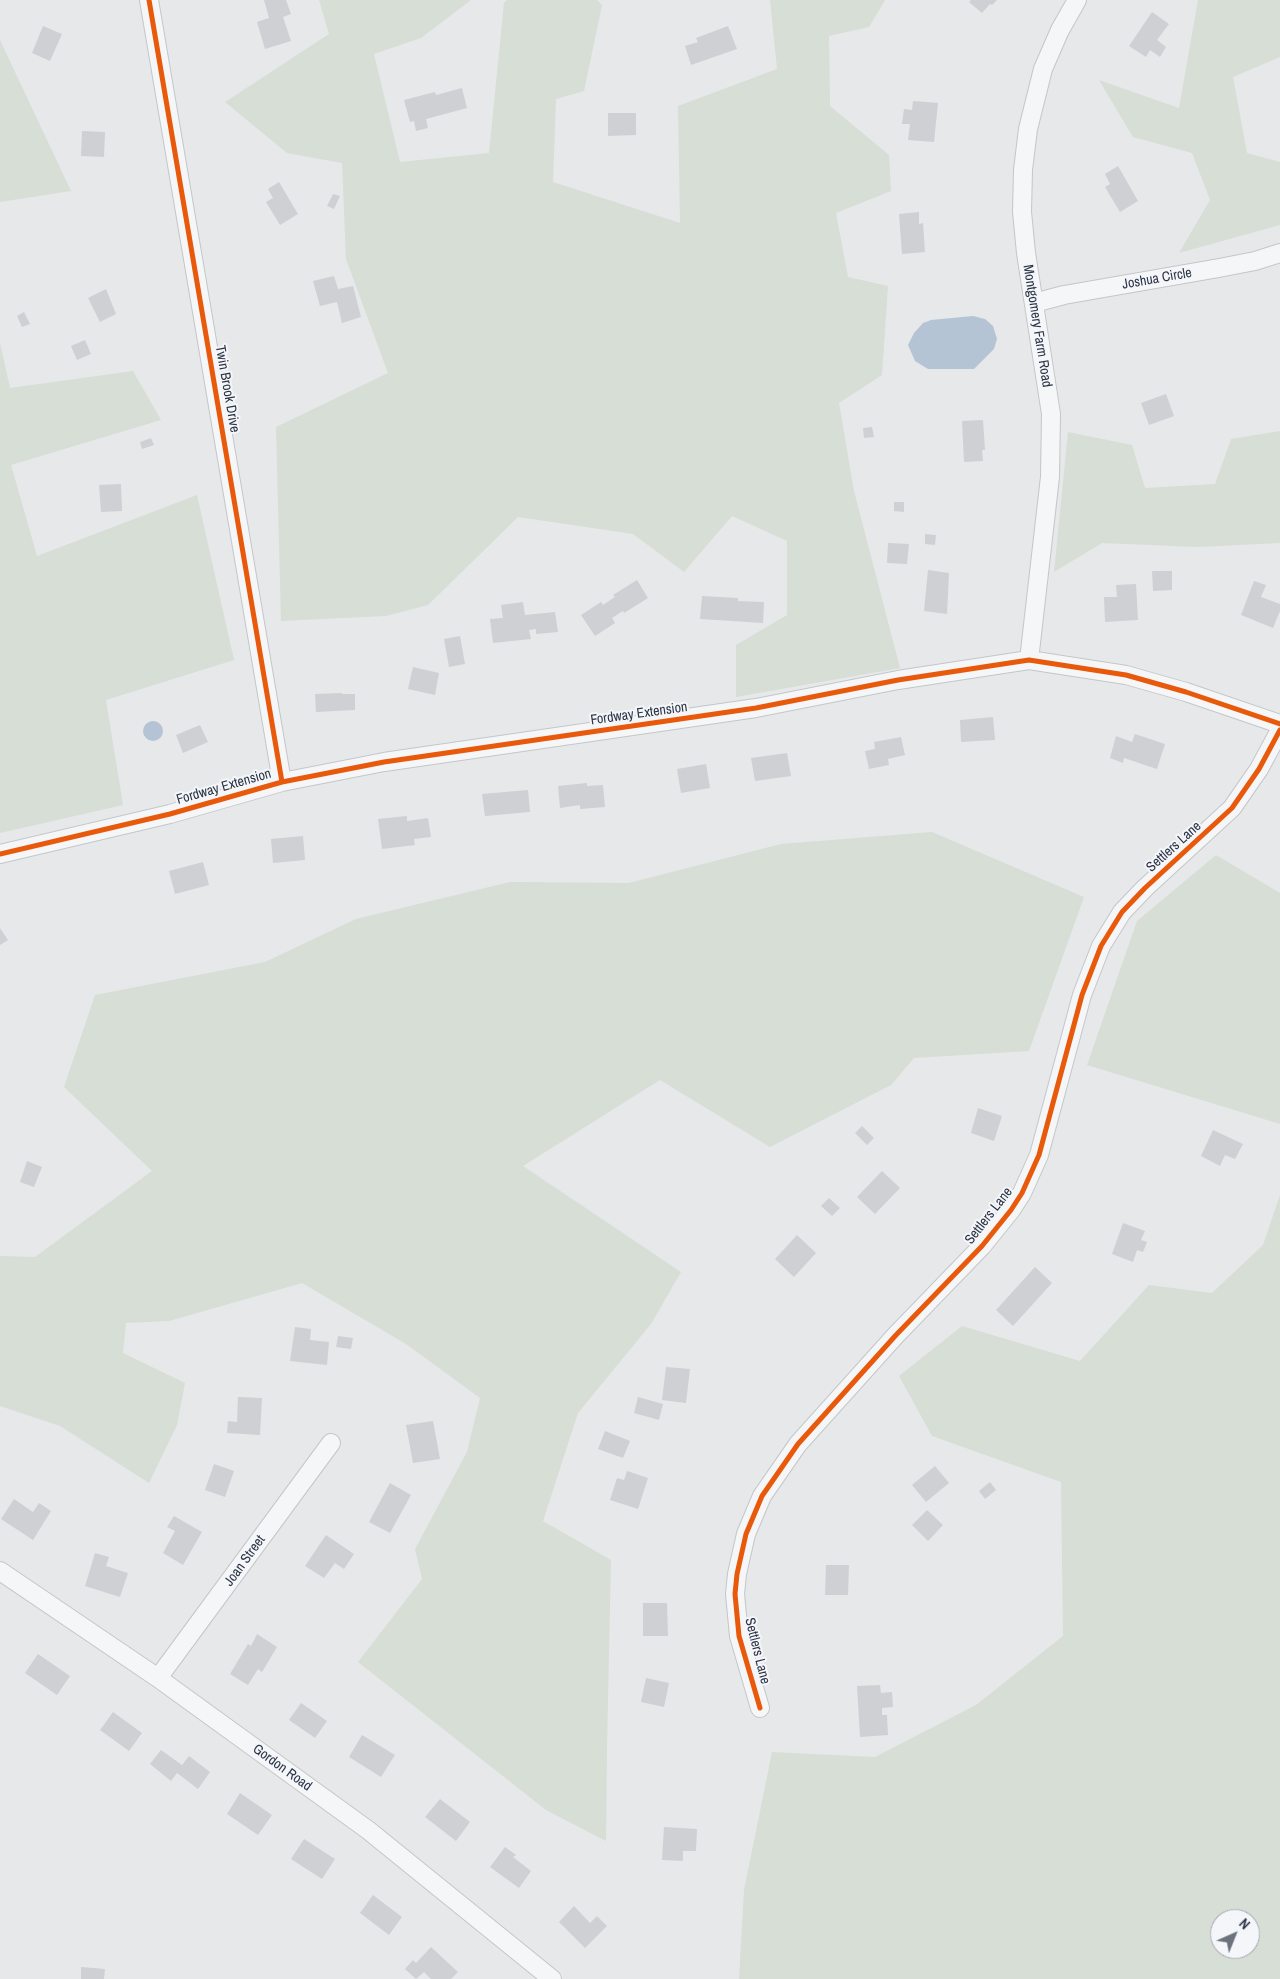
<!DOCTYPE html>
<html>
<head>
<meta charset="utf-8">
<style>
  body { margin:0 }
  #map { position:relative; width:1280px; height:1979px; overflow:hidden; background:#e6e8ea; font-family:"Archivo Narrow",sans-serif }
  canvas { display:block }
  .north { position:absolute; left:1210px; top:1909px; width:50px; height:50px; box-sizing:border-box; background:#f4f6f9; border:1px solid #a4a8b1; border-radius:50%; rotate:44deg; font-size:14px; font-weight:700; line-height:20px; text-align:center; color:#2b3445 }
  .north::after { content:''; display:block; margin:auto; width:18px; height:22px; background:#6c737f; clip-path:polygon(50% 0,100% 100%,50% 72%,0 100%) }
</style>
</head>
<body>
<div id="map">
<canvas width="1280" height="1979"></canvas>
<div class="north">N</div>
</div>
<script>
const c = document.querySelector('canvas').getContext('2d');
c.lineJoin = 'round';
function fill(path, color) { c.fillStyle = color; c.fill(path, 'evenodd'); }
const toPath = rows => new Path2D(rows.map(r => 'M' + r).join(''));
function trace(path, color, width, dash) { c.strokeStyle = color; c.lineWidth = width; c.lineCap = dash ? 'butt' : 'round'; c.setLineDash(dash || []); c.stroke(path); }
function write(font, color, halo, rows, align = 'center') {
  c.font = font + ' "Archivo Narrow",sans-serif'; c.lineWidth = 4; c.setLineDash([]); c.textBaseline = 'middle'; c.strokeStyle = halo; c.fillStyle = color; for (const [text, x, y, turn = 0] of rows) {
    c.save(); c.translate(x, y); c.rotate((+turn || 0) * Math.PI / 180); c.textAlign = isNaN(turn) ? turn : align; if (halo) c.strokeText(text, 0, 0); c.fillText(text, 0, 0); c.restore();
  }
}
const green = toPath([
  [319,0,471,0,421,38,374,54,400,162,489,153,504,3,507,0,597,0,602,5,584,91,556,99,553,182,680,223,678,106,777,69,770,0,885,0,869,27,829,36,830,106,889,155,891,191,836,213,848,277,888,286,882,375,839,403,854,491,900,668,736,697,736,645,787,615,787,541,732,516,684,572,633,534,518,517,428,605,386,616,281,621,276,427,388,373,346,259,342,163,287,153,225,102,329,34],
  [1198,0,1280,0,1280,57,1233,77,1247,153,1280,162,1280,225,1179,253,1210,200,1192,153,1133,137,1099,80,1179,108],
  [0,40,71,191,0,202],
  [0,343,10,388,133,371,161,420,11,465,37,556,197,495,234,660,106,700,123,805,0,833],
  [1280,431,1280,543,1197,547,1102,543,1054,572,1068,432,1132,445,1145,488,1215,484,1231,439],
  [932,832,1084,897,1029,1051,914,1058,891,1085,770,1147,660,1080,523,1166,681,1272,651,1324,578,1413,543,1521,611,1560,607,1746,606,1841,546,1810,358,1662,422,1579,415,1549,467,1452,480,1398,406,1344,302,1283,169,1321,126,1323,123,1353,185,1383,177,1425,149,1483,60,1426,0,1406,0,1256,35,1257,152,1171,64,1087,95,995,265,962,356,919,510,882,629,883,781,844],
  [1216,855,1280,893,1280,1124,1087,1065,1137,921],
  [1280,1195,1280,1979,739,1979,744,1890,772,1752,875,1757,976,1705,1063,1636,1061,1482,932,1436,899,1376,962,1326,1080,1361,1149,1285,1212,1293,1263,1245],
  [1220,1919,1250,1919,1250,1949,1220,1949]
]);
const water = toPath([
  [973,316,985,319,993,326,997,339,994,349,974,369,928,369,915,361,908,345,914,333,923,323,931,320],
  '143 731a10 10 0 1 1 20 0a10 10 0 1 1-20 0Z'
]);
const building = toPath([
  [264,0,286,0,291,14,283,17,291,41,265,49,257,22,269,18],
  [971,0,997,0,992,5,990,4,982,13,969,2],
  [1152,12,1169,24,1157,40,1166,47,1160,57,1150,50,1146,57,1129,46],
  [43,26,62,34,50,61,32,53],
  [728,26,737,49,691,65,685,46,698,42,696,38],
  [462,88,467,108,426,119,428,128,416,131,414,121,410,122,404,100,435,92,436,95],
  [913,101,938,103,934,142,908,140,910,124,902,124,904,109,912,110],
  [608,113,636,113,636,135,608,136],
  [82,131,105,132,104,157,81,156],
  [1118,166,1138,201,1120,212,1105,187,1110,184,1105,174],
  [279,182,298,214,280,225,266,202,273,198,268,189],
  [333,194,340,196,334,209,327,206],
  [919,212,919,224,923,223,925,252,902,254,899,214],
  [334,276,338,289,353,286,361,317,342,323,337,302,320,306,313,281],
  [106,289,116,314,100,322,88,298],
  [24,312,30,324,22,327,17,316],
  [85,340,91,354,77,360,71,346],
  [1166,394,1174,416,1149,425,1141,403],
  [983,420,985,450,982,450,983,461,964,462,962,421],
  [872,427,874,437,864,438,863,428],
  [151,438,154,445,142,449,140,442],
  [121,484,122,511,101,512,99,485],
  [894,502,904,502,904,512,894,511],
  [925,534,936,535,935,545,925,544],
  [888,543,909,544,907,564,887,563],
  [928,570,949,573,947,614,924,611],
  [1152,571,1172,571,1172,590,1153,591],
  [637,580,648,598,624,613,623,611,612,618,615,623,595,636,581,615,601,602,603,605,615,597,613,595],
  [1254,581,1266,585,1261,597,1280,604,1280,611,1273,628,1241,615],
  [1136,584,1138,620,1105,622,1104,597,1117,597,1116,585],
  [702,596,738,598,738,601,764,602,763,623,700,619],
  [523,602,525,615,555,612,558,632,536,634,536,629,529,630,531,639,493,643,490,619,503,618,501,605],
  [460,636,465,664,449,667,444,639],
  [413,667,439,673,435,695,408,689],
  [342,693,342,694,355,694,355,710,316,712,315,694],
  [993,717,995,740,961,742,960,720],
  [200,725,208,742,183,753,176,735],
  [1135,734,1165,744,1157,769,1124,758,1123,763,1110,758,1116,736,1132,742],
  [901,737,905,755,888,759,889,765,869,769,865,751,875,749,874,742],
  [787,753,791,776,755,781,751,758],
  [706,764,710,788,681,793,677,769],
  [587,783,587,786,603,785,605,807,580,809,580,805,560,808,558,786],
  [528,790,530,812,485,816,482,794],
  [407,816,407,821,428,818,431,837,414,839,415,845,382,849,378,819],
  [303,836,305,860,273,863,271,839],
  [203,862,209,885,175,894,169,871],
  [0,928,8,940,0,945],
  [978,1108,1002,1116,994,1141,971,1133],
  [862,1126,874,1138,867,1145,855,1133],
  [1213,1130,1243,1144,1235,1159,1225,1155,1220,1166,1201,1156],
  [27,1161,42,1167,34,1187,20,1182],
  [882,1171,900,1188,875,1214,857,1197],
  [829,1198,840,1208,832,1216,821,1206],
  [1123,1223,1145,1231,1141,1240,1147,1242,1143,1252,1137,1250,1133,1262,1112,1254],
  [797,1235,816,1253,794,1277,775,1259],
  [1035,1267,1052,1283,1013,1326,996,1310],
  [295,1327,311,1329,310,1340,329,1342,327,1365,290,1361],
  [338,1336,353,1338,351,1349,336,1347],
  [666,1367,690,1369,686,1403,662,1400],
  [238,1397,262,1398,260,1435,227,1433,228,1421,237,1422],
  [638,1397,663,1404,659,1420,634,1413],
  [433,1421,440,1459,413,1463,406,1425],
  [605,1431,630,1441,623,1458,598,1449],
  [214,1464,234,1471,225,1497,205,1490],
  [935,1466,949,1483,926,1502,912,1485],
  [627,1471,648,1478,638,1509,610,1500,617,1478,624,1480],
  [990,1482,996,1490,985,1499,979,1491],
  [390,1483,411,1495,390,1533,369,1522],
  [14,1499,33,1512,39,1503,51,1511,33,1540,1,1519],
  [927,1510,943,1525,928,1541,912,1525],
  [174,1516,202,1532,183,1565,163,1553,175,1531,167,1527],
  [326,1535,354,1554,344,1569,335,1563,324,1578,305,1566],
  [95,1553,109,1557,106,1566,128,1573,120,1597,85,1586],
  [826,1565,849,1565,848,1595,825,1595],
  [643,1603,667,1603,668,1636,643,1636],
  [257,1634,277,1647,262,1672,258,1669,248,1685,230,1674,248,1644,251,1646],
  [38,1654,70,1676,57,1695,25,1673],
  [646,1678,669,1683,664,1707,641,1702],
  [880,1685,881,1693,892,1692,893,1707,882,1708,882,1715,887,1715,888,1735,860,1737,857,1686],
  [301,1703,327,1721,315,1738,289,1720],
  [113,1712,142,1733,129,1751,100,1730],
  [362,1735,395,1755,381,1777,349,1757],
  [161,1750,182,1765,189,1756,210,1772,198,1789,177,1773,171,1781,150,1764],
  [240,1793,272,1815,258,1835,227,1814],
  [440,1799,470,1822,456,1841,425,1817],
  [664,1827,697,1829,696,1851,683,1851,683,1861,662,1860],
  [304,1839,335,1859,322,1879,291,1859],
  [505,1847,516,1855,513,1857,531,1871,519,1888,490,1867],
  [373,1895,402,1917,389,1935,360,1913],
  [574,1906,590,1923,597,1916,607,1926,585,1948,559,1922],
  [431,1947,458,1972,451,1979,431,1979,424,1972,416,1979,405,1969,413,1960,416,1963],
  [81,1967,105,1969,104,1979,81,1979]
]);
const minor = toPath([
  [149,0,282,782],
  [1034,303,1064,295,1219,268,1255,261,1280,253],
  [1029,660,1050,477,1051,414,1026,253,1022,212,1023,170,1028,129,1043,69,1060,30,1077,0],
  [0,854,170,814,282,782,384,762,756,708,898,680,1029,660,1126,675,1186,692,1280,724],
  [0,1571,158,1678,368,1830,552,1979],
  [158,1678,331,1443],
  [760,1708,739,1636,735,1594,737,1574,746,1534,762,1496,798,1444,896,1335,982,1246,1011,1210,1022,1193,1039,1155,1082,995,1101,946,1122,912,1145,888,1232,808,1259,769,1280,730]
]);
const cycleway = toPath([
  [149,0,282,782],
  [0,854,170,814,282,782,384,762,756,708,898,680,1029,660,1126,675,1186,692,1280,724],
  [760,1708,739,1636,735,1594,737,1574,746,1534,762,1496,798,1444,896,1335,982,1246,1011,1210,1022,1193,1039,1155,1082,995,1101,946,1122,912,1145,888,1232,808,1259,769,1280,730]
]);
const streetNames = [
  ["Joshua Circle",1157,279,-10],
  ["Montgomery Farm Road",1037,326,81],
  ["Twin Brook Drive",227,389,80],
  ["Fordway Extension",639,714,-8],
  ["Fordway Extension",224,787,-16],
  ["Settlers Lane",1174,847,-42],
  ["Settlers Lane",989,1216,-52],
  ["Joan Street",245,1561,-54],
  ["Settlers Lane",757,1651,76],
  ["Gordon Road",282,1768,36]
];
fill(green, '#d6ded6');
fill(water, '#b4c4d5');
fill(building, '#ced0d3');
trace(minor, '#c4c6c8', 20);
trace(minor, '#f5f6f7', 18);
trace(cycleway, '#e8590c', 5);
write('14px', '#2b3445', '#f4f6f9', streetNames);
</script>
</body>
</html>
